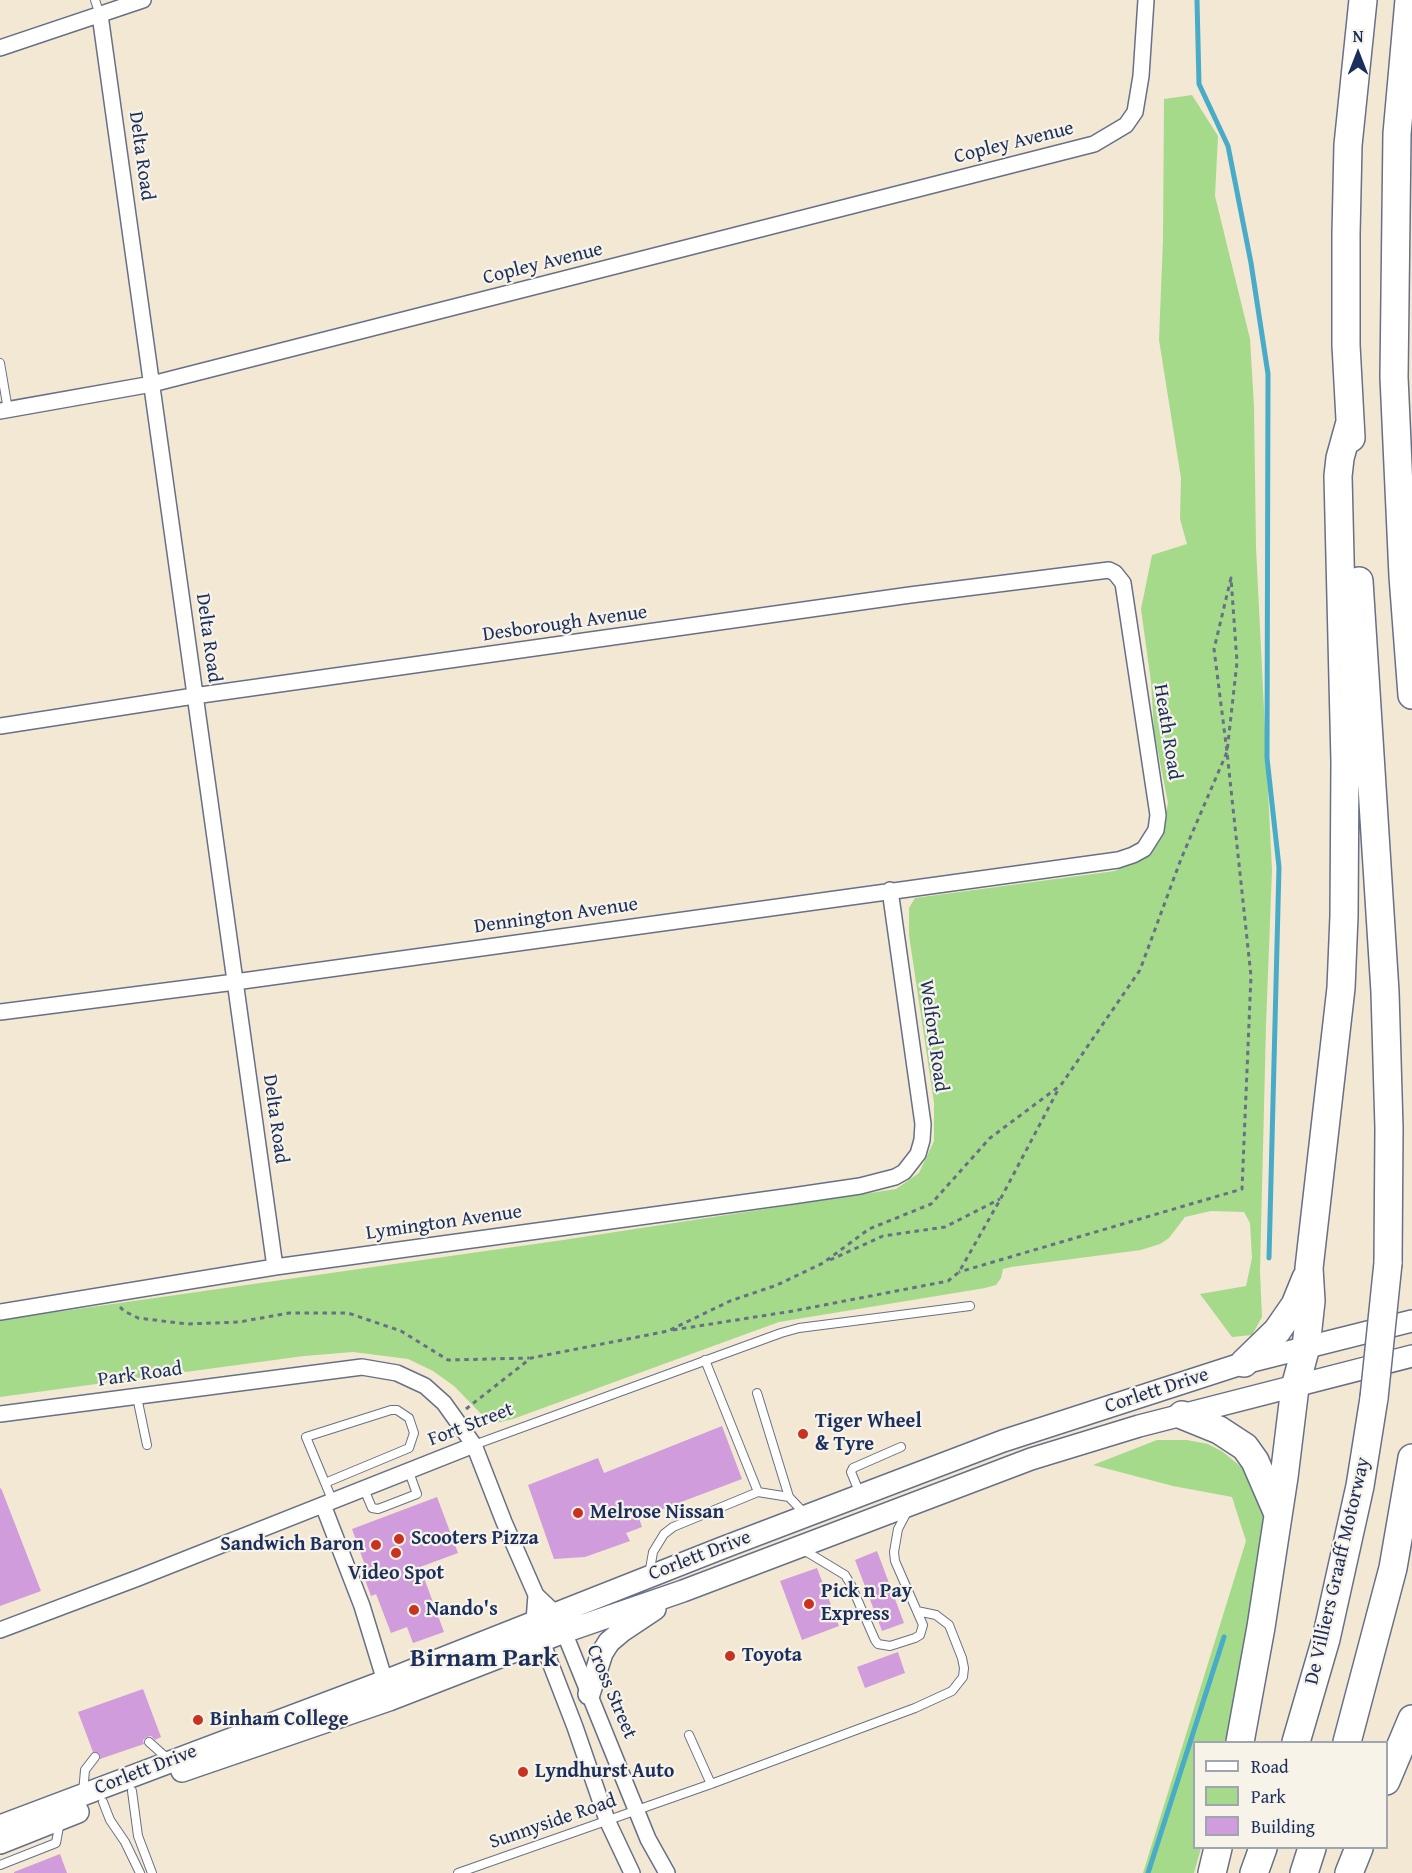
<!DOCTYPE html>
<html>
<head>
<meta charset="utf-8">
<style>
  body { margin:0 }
  #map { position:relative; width:1412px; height:1873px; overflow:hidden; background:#f3e8d3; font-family:"Gentium Book Plus",serif }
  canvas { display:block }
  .legend { position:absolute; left:1193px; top:1741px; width:195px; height:108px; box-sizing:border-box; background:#f7f3e8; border:2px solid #9fa5b1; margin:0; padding:8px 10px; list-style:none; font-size:18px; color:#1b2f5e }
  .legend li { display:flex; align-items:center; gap:12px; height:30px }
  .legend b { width:30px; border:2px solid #9fa5b1 }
  .north { position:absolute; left:1328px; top:24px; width:60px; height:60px; -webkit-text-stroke:4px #f7f3e8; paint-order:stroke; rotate:0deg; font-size:16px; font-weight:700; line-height:24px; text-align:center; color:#1b2f5e }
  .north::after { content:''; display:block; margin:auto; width:21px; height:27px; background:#1b2f5e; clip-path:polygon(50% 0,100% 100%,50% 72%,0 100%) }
</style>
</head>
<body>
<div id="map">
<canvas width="1412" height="1873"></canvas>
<ul class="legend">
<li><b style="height:8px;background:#fff"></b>Road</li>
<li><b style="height:16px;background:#a5da8b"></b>Park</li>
<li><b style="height:16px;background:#d19cdb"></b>Building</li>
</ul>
<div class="north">N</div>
</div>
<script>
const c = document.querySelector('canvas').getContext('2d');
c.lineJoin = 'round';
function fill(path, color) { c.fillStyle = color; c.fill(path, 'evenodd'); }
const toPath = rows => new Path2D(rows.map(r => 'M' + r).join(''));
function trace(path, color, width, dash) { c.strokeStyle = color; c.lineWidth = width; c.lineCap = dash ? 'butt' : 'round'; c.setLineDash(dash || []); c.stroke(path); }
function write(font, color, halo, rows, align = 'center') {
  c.font = font + ' "Gentium Book Plus",serif'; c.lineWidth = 4.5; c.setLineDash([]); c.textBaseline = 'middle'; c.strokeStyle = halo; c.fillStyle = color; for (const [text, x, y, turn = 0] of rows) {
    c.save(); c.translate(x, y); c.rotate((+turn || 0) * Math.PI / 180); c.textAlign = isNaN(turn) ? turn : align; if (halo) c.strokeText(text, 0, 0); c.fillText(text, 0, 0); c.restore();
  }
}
const green = toPath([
  [1192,95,1218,136,1215,196,1250,339,1254,406,1256,547,1272,870,1266,1025,1260,1272,1262,1317,1252,1335,1232,1337,1200,1294,1246,1286,1252,1258,1250,1223,1244,1212,1211,1211,1185,1217,1169,1238,1160,1244,1141,1250,1011,1267,1003,1269,1001,1278,996,1285,985,1288,779,1322,513,1419,496,1423,486,1419,454,1386,433,1371,408,1359,353,1352,304,1356,0,1397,0,1320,563,1240,896,1189,919,1173,934,1141,934,1103,909,935,909,908,915,898,1115,871,1148,854,1162,830,1168,803,1154,731,1151,682,1141,609,1152,555,1187,544,1180,519,1181,478,1159,340,1163,239,1164,99],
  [1157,1440,1187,1440,1208,1444,1223,1452,1240,1466,1257,1486,1264,1506,1257,1576,1243,1666,1225,1742,1194,1742,1194,1848,1201,1848,1194,1873,1143,1873,1246,1541,1232,1497,1173,1486,1093,1465]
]);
const stream = toPath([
  [1197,0,1199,84,1228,146,1251,263,1268,374,1267,758,1279,867,1269,1258],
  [1148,1873,1224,1637]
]);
const building = toPath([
  [722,1426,742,1479,639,1518,642,1527,626,1533,630,1541,585,1557,554,1559,528,1485,598,1458,604,1473],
  [1,1488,41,1591,0,1606,0,1489],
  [437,1497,458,1553,420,1567,444,1632,413,1643,407,1627,391,1633,376,1594,371,1596,362,1572,367,1571,352,1529],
  [877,1551,904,1623,882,1631,855,1560],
  [817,1568,839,1626,802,1640,780,1581],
  [898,1652,905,1673,865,1688,857,1667],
  [143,1689,161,1737,155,1740,151,1736,147,1737,143,1740,144,1744,100,1759,99,1753,93,1752,78,1712],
  [60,1854,67,1873,14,1873,14,1872]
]);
const path = toPath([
  [830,1260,883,1236,945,1227,1000,1199],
  [120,1307,124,1311,138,1318,187,1324,239,1322,289,1313,348,1313,401,1331,448,1360,529,1358],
  [673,1330,793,1311,948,1281,959,1272,1001,1198,1059,1088],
  [466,1409,531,1358,668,1331,730,1301,777,1285,823,1263,869,1229,931,1204,990,1138,1061,1085,1140,970,1181,859,1227,752,1237,662,1231,578,1214,649,1227,752,1251,976,1242,1189,959,1272]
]);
const lane = toPath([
  [95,0,100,15],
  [0,363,8,410],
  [705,1360,758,1492],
  [757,1393,789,1497],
  [137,1397,147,1445],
  [474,1445,781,1333,799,1328,970,1306],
  [325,1483,409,1448,414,1433,409,1418,397,1410,391,1410,306,1437,333,1502],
  [364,1489,372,1508,378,1509,386,1506,417,1494,409,1472],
  [860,1494,851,1472,853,1468,901,1447],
  [802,1549,845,1575,851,1585,875,1640,878,1644,890,1646,915,1638,920,1635,923,1625,895,1561,894,1552,898,1529,907,1512],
  [649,1575,653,1552,664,1534,673,1527,758,1492,789,1497,806,1515],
  [689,1735,711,1784],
  [149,1742,168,1759],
  [132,1791,138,1836,152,1873],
  [83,1793,85,1770,95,1757],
  [103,1802,110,1820,125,1842,140,1873],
  [0,1865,56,1843,60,1821],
  [458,1873,711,1784,915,1708,952,1691,963,1677,964,1668,962,1658,949,1625,936,1615,917,1611]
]);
const street = toPath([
  [100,15,275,1267],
  [0,48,143,0],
  [0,411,152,384,1094,144,1126,125,1135,112,1141,76,1146,0],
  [0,726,194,696,910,595,1109,570,1115,573,1123,583,1158,815,1156,830,1144,849,1133,855,1118,860,235,982,0,1012],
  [0,1312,275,1267,792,1196,860,1186,895,1177,904,1172,918,1154,922,1140,923,1124,890,890],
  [0,1414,362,1367,397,1373,425,1386,444,1403,474,1445,504,1522,536,1595,555,1613,564,1632,648,1839,667,1873],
  [323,1505,362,1606,385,1681],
  [536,1595,534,1621,575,1727,607,1820,632,1873],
  [0,1630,138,1578,474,1445]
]);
const secondary = toPath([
  [589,1694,602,1653,609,1642,622,1631,655,1609],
  [182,1771,389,1700,564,1632,683,1591,1031,1459,1139,1426,1412,1356],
  [0,1826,385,1681,722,1548,1003,1441,1244,1363,1412,1321],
  [0,1843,78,1812]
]);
const highway = toPath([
  [1409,0,1397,134,1394,377,1403,576,1412,695],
  [1351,438,1346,345,1346,234,1348,145,1363,0],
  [1359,581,1385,992,1389,1128,1388,1263],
  [1244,1363,1277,1331,1295,1305,1306,1278],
  [1182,1415,1219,1430,1245,1447,1255,1461,1278,1514],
  [1240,1742,1261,1627,1284,1477,1295,1387,1306,1347,1311,1301,1309,1268,1341,988,1344,916,1345,762,1338,476,1340,458,1350,422],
  [1296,1742,1326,1639,1360,1486,1374,1398],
  [1347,1742,1393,1568,1412,1458],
  [1386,1781,1412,1719],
  [1212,1873,1218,1848],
  [1254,1873,1263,1848],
  [1304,1873,1312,1848],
  [1349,1873,1359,1848]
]);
const highwayBridge = toPath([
  [1374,1398,1388,1263]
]);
const markers = [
  [803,1434,6,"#c8321e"],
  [578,1513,6,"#c8321e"],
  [399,1539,6,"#c8321e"],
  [376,1545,6,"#c8321e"],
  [396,1553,6,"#c8321e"],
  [809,1604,6,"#c8321e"],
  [414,1610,6,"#c8321e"],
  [730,1656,6,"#c8321e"],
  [198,1720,6,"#c8321e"],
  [523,1772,6,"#c8321e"]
];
const streetNames = [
  ["Copley Avenue",1014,143,-14],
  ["Delta Road",141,156,82],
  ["Copley Avenue",543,264,-14],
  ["Desborough Avenue",565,624,-8],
  ["Delta Road",208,638,82],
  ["Heath Road",1167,732,81],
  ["Dennington Avenue",556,916,-8],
  ["Welford Road",933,1036,82],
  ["Delta Road",275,1119,82],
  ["Lymington Avenue",444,1223,-8],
  ["Park Road",140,1375,-8],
  ["Corlett Drive",1157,1391,-18],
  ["Fort Street",471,1425,-21],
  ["Corlett Drive",700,1556,-21],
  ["De Villiers Graaff Motorway",1338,1571,-77],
  ["Cross Street",611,1692,67],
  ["Corlett Drive",146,1770,-21],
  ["Sunnyside Road",553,1822,-19]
];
const poiNames = [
  ["Tiger Wheel",815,1422],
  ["& Tyre",815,1445],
  ["Melrose Nissan",590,1513],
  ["Scooters Pizza",411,1539],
  ["Sandwich Baron",364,1545,"right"],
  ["Video Spot",396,1574,"center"],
  ["Pick n Pay",821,1592],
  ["Express",821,1615],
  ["Nando's",426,1610],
  ["Toyota",742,1656],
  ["Binham College",210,1720],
  ["Lyndhurst Auto",535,1772]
];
const districtNames = [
  ["Birnam Park",484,1659]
];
fill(green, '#a5da8b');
trace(stream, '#48abc8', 5);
fill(building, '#d19cdb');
trace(lane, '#677087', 10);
trace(street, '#677087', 18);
trace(secondary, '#677087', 24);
trace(highway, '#677087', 30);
trace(path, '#677087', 3, [4.5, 4.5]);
trace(lane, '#fff', 8);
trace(street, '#fff', 15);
trace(secondary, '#fff', 21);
trace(highway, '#fff', 27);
trace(highwayBridge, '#677087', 30, []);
trace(highwayBridge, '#fff', 27);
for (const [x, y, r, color] of markers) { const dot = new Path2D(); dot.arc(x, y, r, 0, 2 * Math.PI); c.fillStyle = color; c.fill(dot); trace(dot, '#f7f3e8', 2); }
write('20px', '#1b2f5e', '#f7f3e8', streetNames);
write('bold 20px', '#1b2f5e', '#f7f3e8', poiNames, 'left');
write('bold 26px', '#1b2f5e', '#f7f3e8', districtNames);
</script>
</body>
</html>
